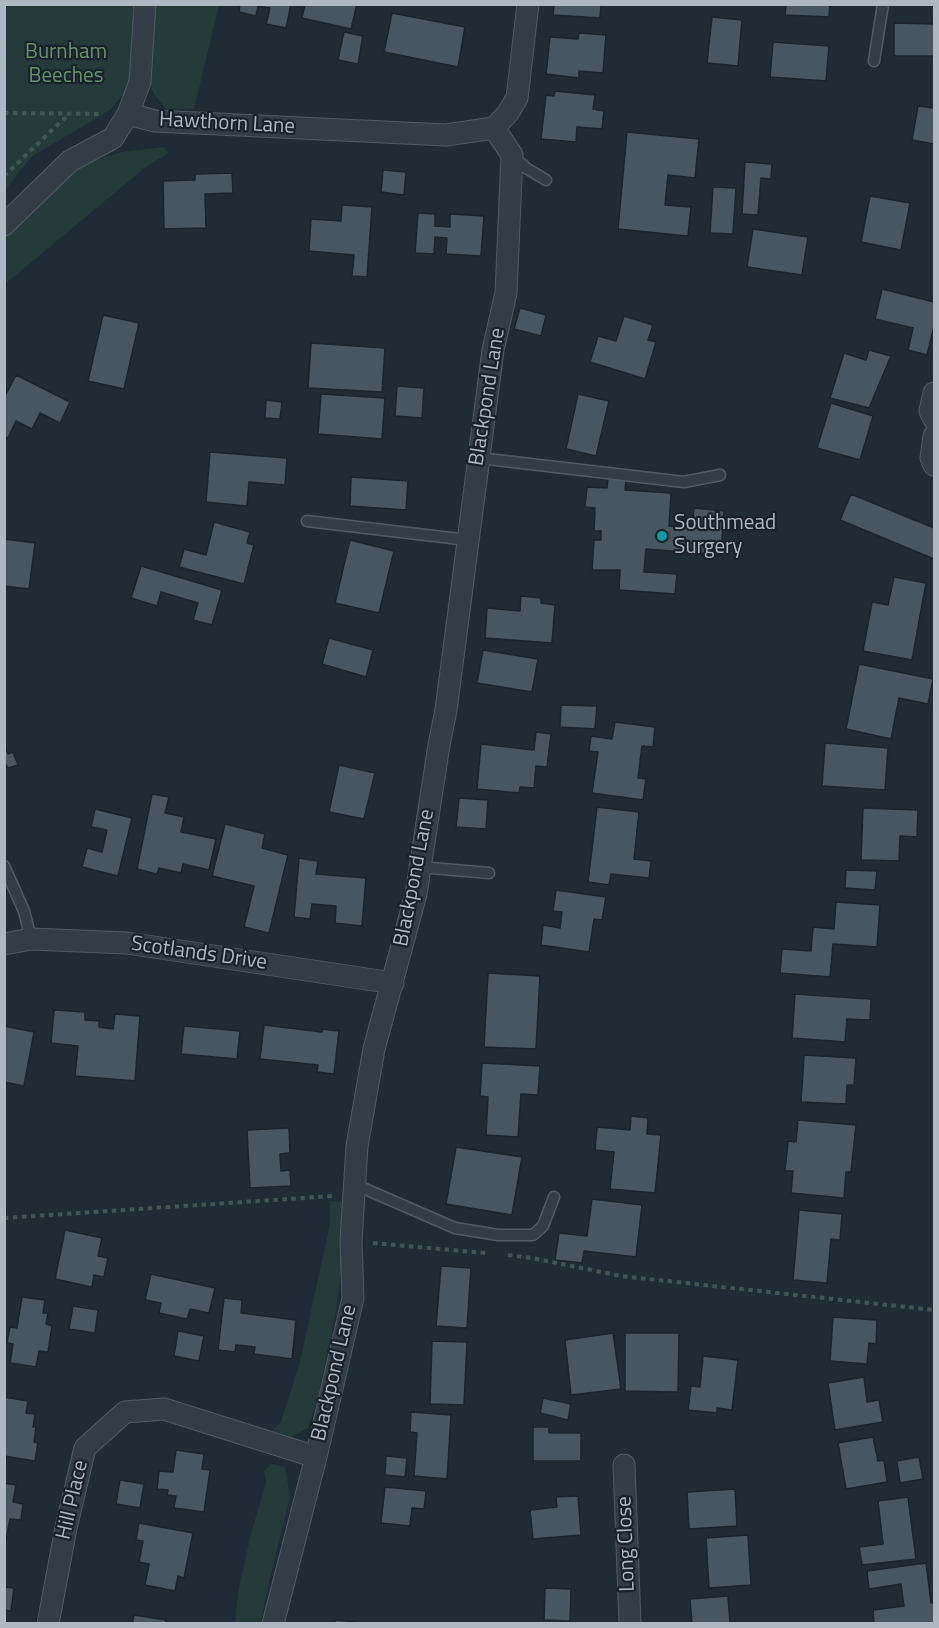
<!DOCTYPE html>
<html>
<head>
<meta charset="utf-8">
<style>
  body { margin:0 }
  #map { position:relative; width:939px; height:1628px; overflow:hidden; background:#202c35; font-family:"Titillium Web",sans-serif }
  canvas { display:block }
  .frame { position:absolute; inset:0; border:6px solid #aeb8c3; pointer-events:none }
</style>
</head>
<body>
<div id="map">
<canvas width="939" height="1628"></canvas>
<div class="frame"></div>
</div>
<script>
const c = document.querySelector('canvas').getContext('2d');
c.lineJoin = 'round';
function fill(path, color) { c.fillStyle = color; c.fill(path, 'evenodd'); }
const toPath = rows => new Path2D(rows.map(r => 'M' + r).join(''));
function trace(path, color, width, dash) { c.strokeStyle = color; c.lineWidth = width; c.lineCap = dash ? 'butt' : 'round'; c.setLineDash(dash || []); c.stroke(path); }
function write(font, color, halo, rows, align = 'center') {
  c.font = font + ' "Titillium Web",sans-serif'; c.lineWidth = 4.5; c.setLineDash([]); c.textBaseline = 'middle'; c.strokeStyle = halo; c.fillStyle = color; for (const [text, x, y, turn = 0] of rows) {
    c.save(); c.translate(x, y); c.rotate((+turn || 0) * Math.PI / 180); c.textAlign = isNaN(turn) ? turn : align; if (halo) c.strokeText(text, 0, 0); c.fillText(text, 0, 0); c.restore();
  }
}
const green = toPath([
  [5,5,133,5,129,87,110,110,31,157,5,190],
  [153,5,219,5,194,109,166,109,154,94,150,84],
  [164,147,169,153,148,165,5,284,5,235,31,208,79,169,93,161,122,152],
  [330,1201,344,1202,347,1223,335,1316,318,1397,308,1428,291,1437,272,1430,281,1422,300,1362,330,1224],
  [272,1464,285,1467,290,1496,265,1599,261,1623,235,1623,238,1592,251,1534,266,1482,264,1471]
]);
const building = toPath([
  [240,4,291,4,286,28,266,24,270,8,258,6,256,16,239,12,240,4],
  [305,4,357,4,351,29,302,18,305,4],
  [554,4,601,5,600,18,553,15,554,4],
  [786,4,830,4,829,17,785,15,786,4],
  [392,13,465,27,458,67,384,52,392,13],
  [712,17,742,20,738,66,707,63,712,17],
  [894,23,934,24,934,56,894,56,894,23],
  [344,32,363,36,358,64,338,60,344,32],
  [579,33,606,35,603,73,579,71,579,78,546,74,550,37,578,39,579,33],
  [773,42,829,46,826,81,770,77,773,42],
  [555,91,595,95,593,109,604,111,602,129,577,127,576,142,541,139,546,95,554,96,555,91],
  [918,106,934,108,934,144,912,140,918,106],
  [627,132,699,139,695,178,668,175,665,205,691,207,688,236,618,229,627,132],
  [745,162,772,164,771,179,761,178,758,215,742,214,745,162],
  [383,170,406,172,404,195,381,192,383,170],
  [232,173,233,193,205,194,206,228,164,229,163,181,195,180,195,174,232,173],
  [713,187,736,188,733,234,710,233,713,187],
  [870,196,910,203,901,250,861,242,870,196],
  [342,205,372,207,367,277,352,276,354,255,309,251,311,219,341,221,342,205],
  [418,213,435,214,435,226,450,227,450,214,484,216,481,256,446,254,447,238,435,237,434,254,415,253,418,213],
  [753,229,808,237,802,275,747,267,753,229],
  [882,289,934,302,934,326,927,355,908,350,913,328,875,319,882,289],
  [520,308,546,315,541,336,514,329,520,308],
  [103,315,139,323,124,389,88,381,103,315],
  [624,316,653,325,648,340,656,342,645,379,590,362,598,336,616,341,624,316],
  [311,343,385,348,382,392,308,388,311,343],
  [869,350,891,356,869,408,830,398,844,353,866,360,869,350],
  [16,375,70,402,60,423,40,413,32,429,16,421,8,438,4,436,4,398,16,375],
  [397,386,424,388,422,418,395,416,397,386],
  [321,394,385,398,382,439,318,434,321,394],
  [578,394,609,401,596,456,566,449,578,394],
  [266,400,282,402,280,419,265,418,266,400],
  [831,403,873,416,860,460,817,448,831,403],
  [210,452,287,458,285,485,249,482,247,506,206,502,210,452],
  [351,477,408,481,406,510,350,506,351,477],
  [608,478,626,480,625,490,671,493,669,526,692,528,694,508,724,511,721,555,646,549,644,572,677,574,675,594,619,590,620,570,592,570,594,540,601,540,601,531,594,531,595,508,585,507,587,487,607,488,608,478],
  [851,494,934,528,934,559,840,520,851,494],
  [214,522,250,532,247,543,254,545,244,584,179,567,184,549,206,555,214,522],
  [4,539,35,543,29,589,4,586,4,539],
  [350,540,394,551,379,613,335,603,350,540],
  [141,566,222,590,212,625,193,620,198,603,161,592,157,606,131,598,141,566],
  [894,577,926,583,912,660,863,651,872,602,888,605,894,577],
  [521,596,541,598,541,603,555,605,552,643,485,638,487,608,520,611,521,596],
  [329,638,373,650,366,677,322,664,329,638],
  [483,650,538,659,532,692,477,683,483,650],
  [859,664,933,679,928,704,899,698,891,739,846,729,859,664],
  [561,705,597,706,595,729,560,727,561,705],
  [615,722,655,727,653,747,642,746,638,778,646,779,643,800,592,793,598,752,589,751,591,736,612,739,615,722],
  [536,732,551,734,547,767,536,766,534,788,520,787,519,793,477,789,481,744,534,750,536,732],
  [825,743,888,748,885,790,822,786,825,743],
  [4,745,8,754,13,752,18,765,8,768,4,762,4,745],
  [339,765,375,773,364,819,329,812,339,765],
  [152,794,169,797,165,813,184,817,181,832,216,839,209,870,183,864,181,873,159,868,157,874,137,869,152,794],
  [459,798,488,800,486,829,456,827,459,798],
  [597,807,639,812,634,859,651,861,649,878,611,874,609,885,588,882,597,807],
  [863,808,918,810,917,837,900,836,899,861,861,860,863,808],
  [95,809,132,818,118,876,82,867,87,848,102,852,107,830,91,827,95,809],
  [225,824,265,834,262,848,288,855,269,933,244,927,254,886,212,876,225,824],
  [299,858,318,861,316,874,366,878,362,926,335,923,336,906,312,904,310,919,294,917,299,858],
  [846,870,877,871,875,890,845,888,846,870],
  [556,890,606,897,602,920,594,919,589,952,541,945,543,925,560,928,562,912,553,911,556,890],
  [836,902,880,905,877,947,833,944,830,977,780,973,782,949,811,951,813,927,834,929,836,902],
  [488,973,540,976,536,1049,484,1047,488,973],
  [795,994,871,999,870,1020,847,1019,845,1042,792,1038,795,994],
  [54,1010,85,1012,85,1020,99,1021,99,1027,113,1029,115,1014,140,1016,135,1081,75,1076,78,1046,51,1043,54,1010],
  [264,1025,322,1032,322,1029,339,1031,334,1074,317,1072,318,1065,260,1059,264,1025],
  [4,1026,34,1032,24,1086,4,1082,4,1026],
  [184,1026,240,1031,237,1059,181,1054,184,1026],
  [804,1055,856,1058,854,1085,847,1085,846,1104,801,1102,804,1055],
  [482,1063,540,1066,538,1095,521,1094,518,1137,486,1135,488,1097,480,1096,482,1063],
  [631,1116,648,1118,647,1134,661,1135,655,1193,610,1189,614,1152,595,1150,597,1127,630,1130,631,1116],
  [798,1120,856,1125,851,1172,846,1172,844,1198,791,1193,793,1171,785,1171,788,1141,796,1142,798,1120],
  [289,1128,290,1153,280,1154,281,1171,290,1170,291,1186,250,1188,247,1130,289,1128],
  [456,1147,522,1157,512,1215,446,1204,456,1147],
  [592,1199,642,1205,636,1257,584,1251,582,1263,555,1260,559,1233,587,1236,592,1199],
  [799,1210,842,1214,840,1240,831,1239,827,1283,793,1280,799,1210],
  [65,1230,102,1238,98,1256,108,1258,104,1277,94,1275,92,1287,55,1279,65,1230],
  [441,1266,471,1268,467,1328,436,1326,441,1266],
  [151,1274,215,1288,209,1313,190,1309,187,1319,159,1313,161,1303,145,1300,151,1274],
  [22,1297,45,1300,43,1313,48,1313,46,1324,52,1326,48,1352,39,1351,36,1367,10,1363,13,1344,7,1343,10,1327,17,1328,22,1297],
  [224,1298,242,1300,241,1313,296,1320,292,1359,254,1354,255,1347,236,1345,235,1352,218,1350,224,1298],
  [73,1306,98,1310,95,1333,69,1329,73,1306],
  [833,1317,877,1320,876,1344,869,1343,867,1364,830,1361,833,1317],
  [178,1331,204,1336,199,1361,174,1356,178,1331],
  [613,1333,621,1389,571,1395,565,1340,613,1333],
  [625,1333,679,1333,678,1392,625,1391,625,1333],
  [432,1341,467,1342,464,1405,430,1404,432,1341],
  [703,1356,738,1360,732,1410,717,1408,717,1413,688,1410,691,1386,700,1387,703,1356],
  [864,1377,867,1402,879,1400,883,1422,835,1430,828,1383,864,1377],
  [4,1397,28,1401,26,1413,35,1414,33,1427,36,1427,34,1442,38,1443,35,1461,4,1456,4,1397],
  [543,1398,571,1404,568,1420,540,1413,543,1398],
  [411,1412,451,1415,447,1479,414,1476,417,1433,410,1432,411,1412],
  [533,1427,549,1427,549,1433,581,1433,581,1461,533,1461,533,1427],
  [873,1437,878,1461,884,1460,887,1482,846,1489,838,1443,873,1437],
  [176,1450,204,1454,202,1469,210,1470,204,1512,174,1508,176,1496,167,1495,168,1490,157,1489,159,1471,173,1472,176,1450],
  [386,1456,407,1458,405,1477,385,1475,386,1456],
  [919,1457,923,1479,900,1483,897,1461,919,1457],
  [120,1480,144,1484,140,1508,116,1504,120,1480],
  [4,1483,16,1485,13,1502,23,1504,21,1520,10,1519,6,1540,4,1540,4,1483],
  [385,1487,426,1491,424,1509,412,1508,410,1526,381,1523,385,1487],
  [735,1489,737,1526,689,1529,687,1492,735,1489],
  [578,1496,581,1535,533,1539,530,1510,557,1507,556,1497,578,1496],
  [908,1497,916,1559,862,1565,859,1547,883,1544,878,1501,908,1497],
  [139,1523,193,1533,184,1578,178,1576,175,1591,145,1585,149,1564,139,1562,143,1541,136,1540,139,1523],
  [748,1535,751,1585,709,1588,706,1538,748,1535],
  [926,1563,931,1603,934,1603,934,1624,874,1624,873,1610,904,1606,901,1584,869,1589,867,1571,926,1563],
  [4,1587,14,1588,11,1611,4,1610,4,1587],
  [545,1588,571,1589,570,1621,544,1620,545,1588],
  [728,1596,730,1624,692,1624,690,1599,728,1596],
  [134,1615,166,1620,165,1624,132,1624,134,1615],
  [335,1620,356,1622,356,1624,335,1624,335,1620]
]);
const path = toPath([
  [4,113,103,114],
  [4,176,69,114],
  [4,1218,333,1196],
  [373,1243,485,1253],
  [508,1255,532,1258,621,1276,934,1310]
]);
const service = toPath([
  [874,61,883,4],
  [512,155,526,168,546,180],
  [479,458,684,482,720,475],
  [307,521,468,540],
  [4,866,24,911,31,939],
  [420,867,489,873],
  [356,1185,455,1228,498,1235,533,1235,543,1226,554,1197]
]);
const minor = toPath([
  [128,114,155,121,446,135,494,128],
  [494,128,508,113,517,98,528,4],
  [4,225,70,161,113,138,128,114,140,82,145,4],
  [934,393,930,411,934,419],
  [934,436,931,458,934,465],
  [4,944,31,939,127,943,393,983],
  [624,1465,630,1624],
  [48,1624,66,1528,85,1448,125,1412,164,1409,316,1457],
  [273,1624,316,1457,353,1298,351,1241,357,1146,374,1049,416,894,439,745,446,710,493,350,506,293,512,155,494,128]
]);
const markers = [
  [662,536,6,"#0f9aa8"]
];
const parkNames = [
  ["Burnham",66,53],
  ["Beeches",66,77]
];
const streetNames = [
  ["Hawthorn Lane",227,124,3],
  ["Blackpond Lane",488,397,-81],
  ["Blackpond Lane",415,878,-79],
  ["Scotlands Drive",199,954,8],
  ["Blackpond Lane",335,1373,-77],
  ["Hill Place",73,1500,-77],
  ["Long Close",627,1544,-92]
];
const poiNames = [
  ["Southmead",674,524],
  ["Surgery",674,548]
];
fill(green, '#253a38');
fill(building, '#485661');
trace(building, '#1b242c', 1.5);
trace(service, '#515b64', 13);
trace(minor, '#515b64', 23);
trace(path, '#425555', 4, [4.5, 4.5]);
trace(service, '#333d46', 10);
trace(minor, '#333d46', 21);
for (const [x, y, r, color] of markers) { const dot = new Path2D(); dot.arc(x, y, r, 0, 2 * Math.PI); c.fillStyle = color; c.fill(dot); trace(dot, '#19222a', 2); }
write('21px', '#67926b', '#19222a', parkNames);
write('21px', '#aeb8c3', '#19222a', streetNames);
write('21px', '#aeb8c3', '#19222a', poiNames, 'left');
</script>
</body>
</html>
